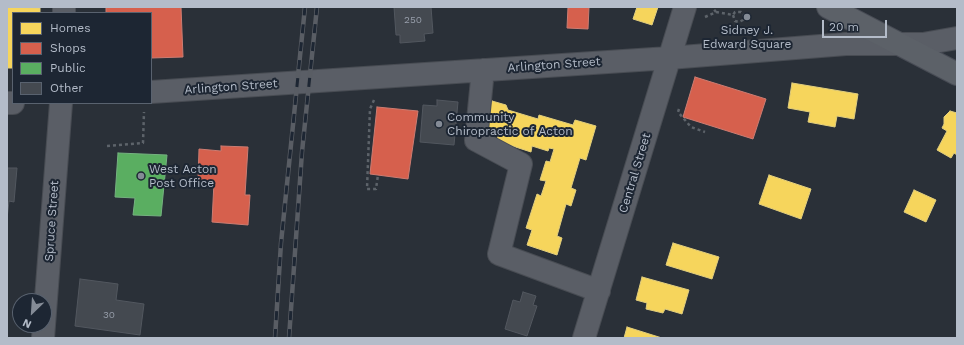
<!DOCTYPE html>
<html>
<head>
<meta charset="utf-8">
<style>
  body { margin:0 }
  #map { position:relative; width:964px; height:345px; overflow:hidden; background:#2a3038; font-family:"Work Sans",sans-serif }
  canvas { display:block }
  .frame { position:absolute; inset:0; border:8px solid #b4bcc9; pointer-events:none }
  .legend { position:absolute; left:12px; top:12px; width:140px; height:92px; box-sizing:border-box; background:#1d2633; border:1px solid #59626f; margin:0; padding:5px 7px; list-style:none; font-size:12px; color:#b4bcc9 }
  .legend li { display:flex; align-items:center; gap:8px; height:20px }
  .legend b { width:20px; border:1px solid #59626f }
  .north { position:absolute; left:12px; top:293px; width:40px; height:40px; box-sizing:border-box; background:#1d2633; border:1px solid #59626f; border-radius:50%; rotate:205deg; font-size:11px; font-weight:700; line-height:16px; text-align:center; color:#b4bcc9 }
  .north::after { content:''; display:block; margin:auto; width:14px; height:18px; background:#848b96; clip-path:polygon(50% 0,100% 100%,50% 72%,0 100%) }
  .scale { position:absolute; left:822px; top:20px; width:65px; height:18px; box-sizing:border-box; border:2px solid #b4bcc9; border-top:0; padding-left:5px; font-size:12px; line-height:14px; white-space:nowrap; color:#b4bcc9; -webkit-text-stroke:3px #1d2633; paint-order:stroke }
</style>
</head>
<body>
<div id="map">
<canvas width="964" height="345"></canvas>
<div class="frame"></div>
<ul class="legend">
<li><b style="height:11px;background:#f6d55c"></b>Homes</li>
<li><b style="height:11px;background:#d6604d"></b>Shops</li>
<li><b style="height:11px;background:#5aae61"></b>Public</li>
<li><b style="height:11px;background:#444950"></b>Other</li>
</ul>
<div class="north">N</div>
<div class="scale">20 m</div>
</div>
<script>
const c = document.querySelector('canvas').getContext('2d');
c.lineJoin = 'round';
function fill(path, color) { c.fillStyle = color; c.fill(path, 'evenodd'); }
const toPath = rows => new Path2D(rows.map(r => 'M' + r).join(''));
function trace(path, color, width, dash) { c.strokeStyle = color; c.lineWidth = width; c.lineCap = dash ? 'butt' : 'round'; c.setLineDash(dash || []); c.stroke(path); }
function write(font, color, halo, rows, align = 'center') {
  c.font = font + ' "Work Sans",sans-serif'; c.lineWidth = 4; c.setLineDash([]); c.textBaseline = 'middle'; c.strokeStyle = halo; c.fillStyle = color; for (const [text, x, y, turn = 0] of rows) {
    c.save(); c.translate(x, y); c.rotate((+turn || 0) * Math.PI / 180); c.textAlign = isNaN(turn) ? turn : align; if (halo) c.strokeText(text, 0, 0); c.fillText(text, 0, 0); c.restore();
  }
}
const homes = toPath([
  [7,7,40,8,40,13,13,13,13,68,7,68,7,7],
  [637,7,658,7,652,25,633,19,637,7],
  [792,83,858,94,854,119,837,116,835,127,808,122,810,112,788,108,792,83],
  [492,101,506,105,508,110,538,119,539,115,573,125,575,120,596,126,586,160,580,158,571,188,576,190,571,206,566,204,557,236,562,238,557,255,527,245,532,230,526,228,537,194,541,196,546,181,540,180,546,161,550,162,554,149,549,148,548,151,532,146,531,152,497,141,498,136,483,132,492,101],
  [950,111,957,113,957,155,954,153,951,158,937,150,947,131,942,128,944,124,944,117,950,111],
  [769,175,811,189,801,219,759,204,769,175],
  [914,190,936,200,926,222,904,212,914,190],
  [673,243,719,257,712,279,666,265,673,243],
  [642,277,689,290,682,314,665,309,663,313,646,309,647,303,636,300,642,277],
  [627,327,662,338,624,338,627,327]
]);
const shops = toPath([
  [106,7,181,7,183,57,151,58,151,13,106,13,106,7],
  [568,7,589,7,588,29,567,28,568,7],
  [695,77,766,99,753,139,683,117,695,77],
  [377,107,418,111,408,179,370,174,377,107],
  [221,146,248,147,245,195,250,195,248,225,212,222,214,182,198,181,199,149,221,151,221,146]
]);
const public = toPath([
  [118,153,167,155,161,216,133,215,135,198,115,197,118,153]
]);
const building = toPath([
  [394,7,431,7,433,33,424,34,425,41,400,43,400,35,396,35,394,7],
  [437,100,458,102,454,145,420,142,423,105,437,106,437,100],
  [7,168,17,168,14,202,9,201,7,219,7,168],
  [80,279,118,284,116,300,144,304,140,335,75,326,80,279],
  [523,292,536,296,533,305,537,306,527,336,505,329,513,300,520,302,523,292]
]);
const path = toPath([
  [716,12,733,15,735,12,741,12,744,15,743,20,739,22,735,21,733,15],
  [705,17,716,12,712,7],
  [374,100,370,109,367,189,376,189,378,175],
  [679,109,678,112,691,127,705,132],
  [107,146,143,143,144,112]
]);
const minor = toPath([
  [64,13,64,7],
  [483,70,476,140,521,164,499,254,599,291],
  [151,92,669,58,846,44,923,44,957,38],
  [7,103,13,103],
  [43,338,61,103],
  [584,338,685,7]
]);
const major = toPath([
  [828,7,957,74]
]);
const rail = toPath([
  [275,338,281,243,305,7],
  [289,338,302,152,317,7]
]);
const markers = [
  [747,17,4,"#848b96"],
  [439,124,4,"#848b96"],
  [141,176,4,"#848b96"]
];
const numberNames = [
  ["250",413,20],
  ["30",109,315]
];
const poiNames = [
  ["Sidney J.",747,30,"center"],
  ["Edward Square",747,44,"center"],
  ["Community",447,117],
  ["Chiropractic of Acton",447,131],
  ["West Acton",149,169],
  ["Post Office",149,183]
];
const streetNames = [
  ["Arlington Street",554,65,-4],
  ["Arlington Street",231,87,-4],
  ["Central Street",635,173,-73],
  ["Spruce Street",52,221,-86]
];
fill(homes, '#f6d55c');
trace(homes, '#e2ce7d', 1);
fill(shops, '#d6604d');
trace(shops, '#cc7c72', 1);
fill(public, '#5aae61');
trace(public, '#75b280', 1);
fill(building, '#444950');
trace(building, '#52575f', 1);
trace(minor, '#484c53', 24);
trace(major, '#484c55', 24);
trace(path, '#5d636a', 2.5, [3, 3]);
trace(minor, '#5a5e66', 22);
trace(major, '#5c6168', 22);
trace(rail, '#595d64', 4.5);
trace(rail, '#1d2633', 3, [9]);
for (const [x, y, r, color] of markers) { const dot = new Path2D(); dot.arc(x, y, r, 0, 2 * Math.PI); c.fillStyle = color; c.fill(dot); trace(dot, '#1d2633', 1.5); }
write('10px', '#989fab', null, numberNames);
write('12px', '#b4bcc9', '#1d2633', poiNames, 'left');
write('12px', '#b4bcc9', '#1d2633', streetNames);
</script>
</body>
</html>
